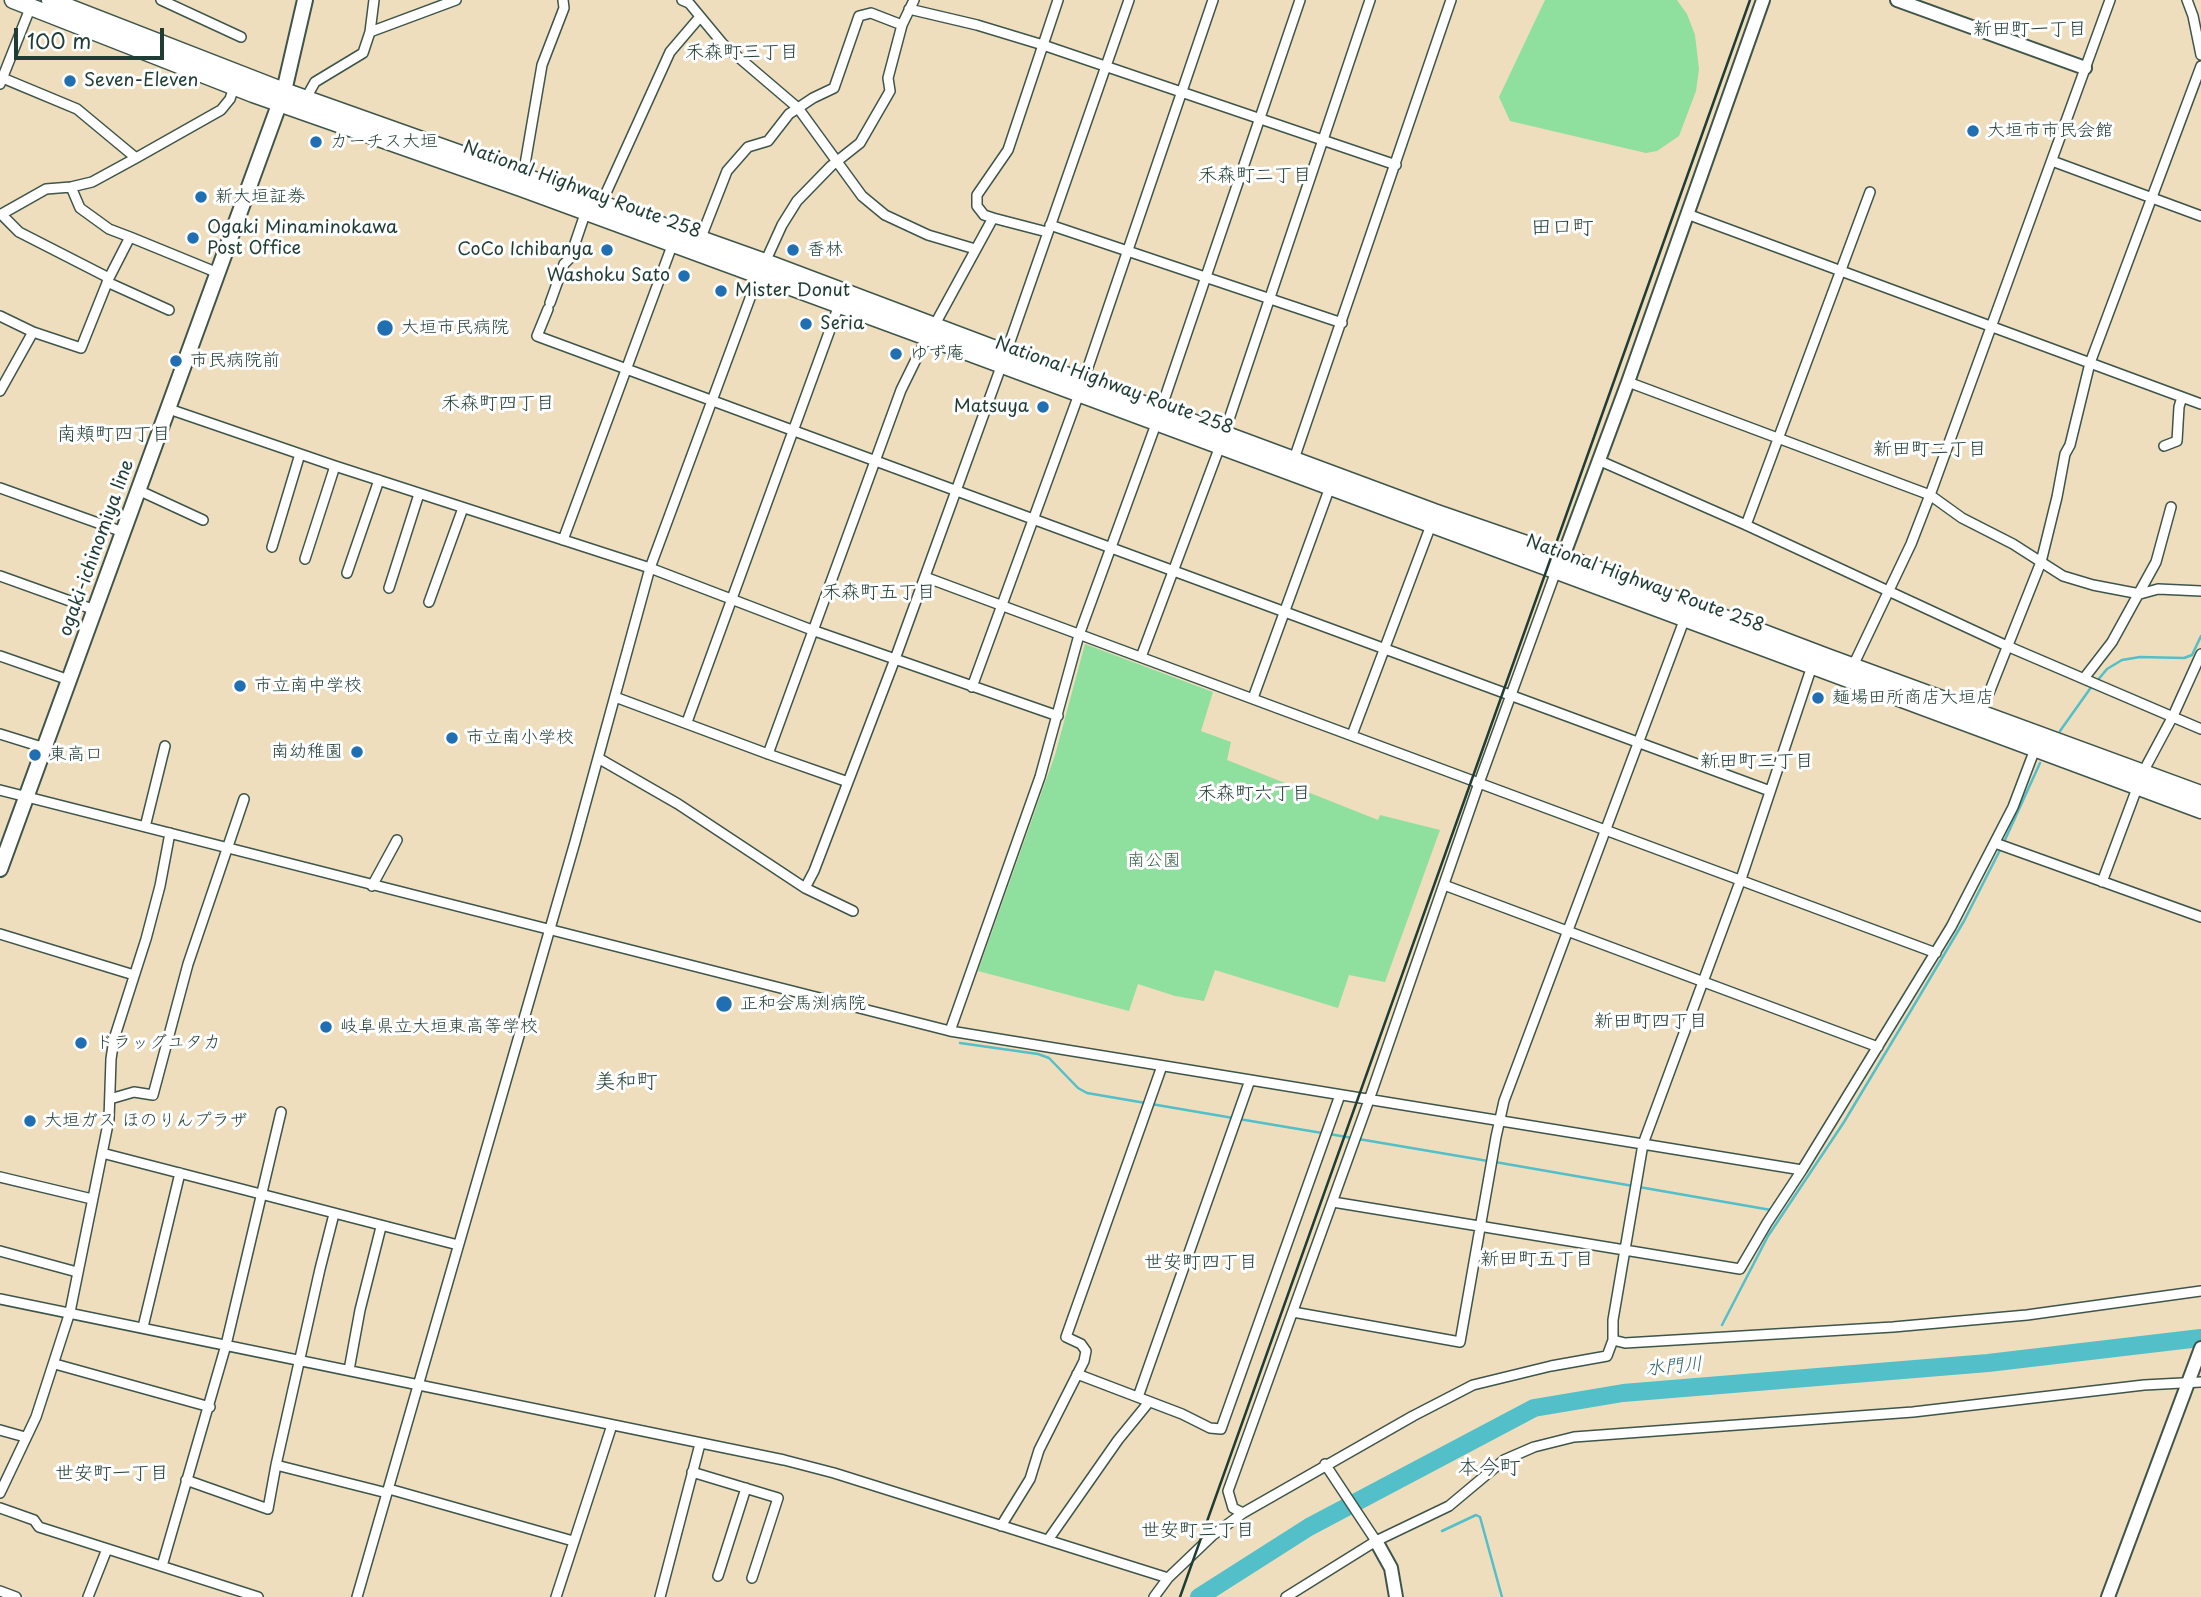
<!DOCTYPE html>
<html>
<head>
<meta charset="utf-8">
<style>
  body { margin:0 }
  #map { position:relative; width:2201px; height:1597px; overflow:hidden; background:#eedebe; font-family:"Playpen Sans",sans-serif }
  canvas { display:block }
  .scale { position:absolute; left:14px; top:28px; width:150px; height:32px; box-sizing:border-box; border:4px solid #1f3d34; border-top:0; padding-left:9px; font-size:21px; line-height:24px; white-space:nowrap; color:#1f3d34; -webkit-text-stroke:5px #fff; paint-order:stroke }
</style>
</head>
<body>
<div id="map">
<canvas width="2201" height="1597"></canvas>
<div class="scale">100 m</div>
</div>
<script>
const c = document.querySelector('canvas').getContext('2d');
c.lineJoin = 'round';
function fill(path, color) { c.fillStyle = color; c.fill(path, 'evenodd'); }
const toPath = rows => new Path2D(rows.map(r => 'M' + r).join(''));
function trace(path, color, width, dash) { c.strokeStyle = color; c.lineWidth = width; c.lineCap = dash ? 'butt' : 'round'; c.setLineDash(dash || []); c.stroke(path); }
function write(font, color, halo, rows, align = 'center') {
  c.font = font + ' "Playpen Sans","Klee One",sans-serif'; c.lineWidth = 6; c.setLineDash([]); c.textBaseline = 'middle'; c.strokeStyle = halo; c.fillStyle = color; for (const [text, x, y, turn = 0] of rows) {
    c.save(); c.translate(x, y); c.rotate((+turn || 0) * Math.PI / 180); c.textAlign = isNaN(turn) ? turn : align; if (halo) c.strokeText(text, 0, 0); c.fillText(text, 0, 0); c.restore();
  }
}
const green = toPath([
  [1545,0,1677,0,1687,14,1695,35,1699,69,1696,91,1679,136,1657,151,1646,153,1510,121,1499,97],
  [1085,644,1213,692,1201,731,1231,742,1227,760,1378,820,1380,815,1440,830,1385,982,1349,975,1338,1008,1215,970,1204,1001,1175,996,1138,984,1129,1011,978,971,1055,755]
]);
const stream = toPath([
  [2097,681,2107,669,2122,660,2140,657,2184,658,2192,655,2201,636],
  [2060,731,2092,686],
  [2004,842,2040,763],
  [960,1043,1038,1054,1049,1058,1078,1088,1087,1093,1233,1118],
  [1239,1119,1322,1133],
  [1329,1134,1488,1161],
  [1495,1162,1633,1186],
  [1639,1187,1771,1210],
  [1722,1325,1768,1236,1844,1122,1913,1007,1964,921,2001,848],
  [1442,1531,1476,1515,1480,1517,1502,1597]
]);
const river = toPath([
  [1199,1597,1309,1527,1534,1408,1623,1393,1988,1363,2201,1338]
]);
const street = toPath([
  [161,0,241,37],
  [682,0,689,3,723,44,798,108,862,196,885,215,928,235,975,249],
  [2187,0,2193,16,2201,55],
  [909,9,977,25,1043,45,1396,165],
  [370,32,456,0],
  [0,77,77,109,136,158],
  [0,84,31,6],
  [306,98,315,82,363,53,370,32,374,0],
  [2052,161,2201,216],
  [523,176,542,65,564,8,563,0],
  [601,204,670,52,699,18],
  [1,214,19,232,109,278],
  [1687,214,2201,404],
  [0,215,46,189,71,187,92,182,136,158,221,110,230,99,234,87],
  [993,218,984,215,977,206,977,195,1008,150,1058,0],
  [1050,225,1342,323],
  [130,237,218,273],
  [700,240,727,171,748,147,768,141,789,114,813,98,834,88,859,16,871,13,902,25],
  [107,282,169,310],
  [550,303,564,264,570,258,586,211],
  [548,309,537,336,1770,791],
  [0,316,33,332,81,348,109,278,130,237,109,229,80,208,71,187],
  [934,326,993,218,1047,232],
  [1006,353,1129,0],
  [1083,382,1213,0],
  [1628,382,1930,495,1962,518,2013,544,2063,576,2093,585,2140,594,2158,589,2201,591],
  [0,391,33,332],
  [169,409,335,466,650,568,812,630,1058,716],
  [1161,409,1300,0],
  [2164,446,2177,441,2179,407,2182,397],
  [1294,459,1451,0],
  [1598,460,1746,525,2007,646,2201,729],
  [0,488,123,532],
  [138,490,203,520],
  [1746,525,1870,192],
  [563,540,673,243],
  [272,547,300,454],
  [305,559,335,466],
  [347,573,379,480],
  [0,576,95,610],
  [925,577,1936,953],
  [389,588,419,494],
  [429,602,463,508],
  [0,656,69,680],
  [1141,657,1220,446,1370,0],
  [1851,670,1911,544,1930,495,2110,0],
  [2085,677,2112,642,2156,562,2171,507],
  [972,687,1079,394],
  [615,697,768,754,848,782],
  [1253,698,1330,487],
  [1981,713,2041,562,2057,497,2065,454,2070,445,2090,363,2201,66],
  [687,722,839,305],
  [0,734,45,748],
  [1352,735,1431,525],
  [768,754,901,390,927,337],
  [598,758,678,804,805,888,853,911],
  [0,790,950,1031,1802,1170],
  [145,827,165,746],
  [1995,843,2201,917],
  [2102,882,2143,772,2173,716,2201,654],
  [1444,885,1878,1047],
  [372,886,397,840],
  [805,888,814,871,895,659,1002,364],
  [0,934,134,975],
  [950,1031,1040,777,1079,635,1156,424],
  [110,1099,134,1092,153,1095,188,964,244,799],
  [102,1153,458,1245],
  [0,1177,92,1199],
  [1333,1202,1740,1269,1767,1223,1802,1170,1951,927,2013,807,2035,749],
  [334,1214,320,1269,276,1465,387,1493],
  [0,1251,77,1272],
  [0,1299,784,1460,834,1473,1168,1578],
  [1293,1312,1460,1342,1496,1137,1504,1101,1685,618],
  [143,1327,180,1173],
  [1613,1340,1625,1343,1893,1327,2027,1315,2201,1291],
  [55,1364,210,1407],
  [349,1370,360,1310,381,1227],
  [1077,1374,1182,1414,1210,1428,1221,1429,1340,1095],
  [1138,1397,1250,1080],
  [0,1430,25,1437],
  [1325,1464,1376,1541],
  [692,1472,778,1498,752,1578],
  [186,1480,268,1509,276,1465],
  [389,1489,573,1541],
  [0,1493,36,1417,70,1312,109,1119,111,1059,114,1039,146,939,160,886,170,833],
  [0,1508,34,1520,39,1527,258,1597],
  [1243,1513,1233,1508,1228,1491,1369,1100,1479,783,1556,571],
  [1001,1526,1030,1479,1039,1450,1084,1361,1086,1351,1081,1344,1066,1337,1162,1066],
  [1048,1540,1118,1440,1149,1402],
  [162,1566,226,1345,281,1112],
  [718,1576,746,1488],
  [0,1591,16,1597],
  [88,1597,107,1549],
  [357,1597,575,842,650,568,756,282,782,225,797,201,831,166,860,143,890,91,888,78,902,25,914,0],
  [556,1597,612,1425],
  [660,1597,700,1444],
  [1154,1597,1168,1578,1213,1535,1243,1513,1413,1416,1473,1385,1551,1366,1607,1356,1613,1340,1613,1320,1643,1144,1741,879,1812,666],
  [1286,1597,1376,1541,1449,1506,1504,1460,1534,1447,1574,1437,1913,1412,2144,1385,2201,1382]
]);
const secondary = toPath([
  [1897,0,2085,68],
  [1560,565,1628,382,1763,0],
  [1376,1541,1391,1568,1396,1597],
  [2108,1597,2201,1348]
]);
const primary = toPath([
  [0,869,284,91,305,0]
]);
const highway = toPath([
  [13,0,253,94,521,188,927,337,2201,810],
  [50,0,284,91,765,262,1006,353,1434,512,1564,557,1827,657,2201,794]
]);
const rail = toPath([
  [1180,1597,1750,0]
]);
const markers = [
  [70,81,7,"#1f6fb2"],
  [1973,131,7,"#1f6fb2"],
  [316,142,7,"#1f6fb2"],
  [201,197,7,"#1f6fb2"],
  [193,238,7,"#1f6fb2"],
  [607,250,7,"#1f6fb2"],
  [793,250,7,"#1f6fb2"],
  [684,276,7,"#1f6fb2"],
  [721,291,7,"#1f6fb2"],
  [806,324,7,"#1f6fb2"],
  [385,328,9,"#1f6fb2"],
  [896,354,7,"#1f6fb2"],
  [176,361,7,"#1f6fb2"],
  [1043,407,7,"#1f6fb2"],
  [240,686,7,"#1f6fb2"],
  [1818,698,7,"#1f6fb2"],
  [452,738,7,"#1f6fb2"],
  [357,752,7,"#1f6fb2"],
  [35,755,7,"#1f6fb2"],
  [724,1004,9,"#1f6fb2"],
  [326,1027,7,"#1f6fb2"],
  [81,1043,7,"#1f6fb2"],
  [30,1121,7,"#1f6fb2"]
];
const poiNames = [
  ["Seven-Eleven",84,81],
  ["大垣市市民会館",1987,131],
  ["カーチス大垣",330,142],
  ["新大垣証券",215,197],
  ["Ogaki Minaminokawa",207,228],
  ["Post Office",207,249],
  ["CoCo Ichibanya",593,250,"right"],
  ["香林",807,250],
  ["Washoku Sato",670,276,"right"],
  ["Mister Donut",735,291],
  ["Seria",820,324],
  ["大垣市民病院",401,328],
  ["ゆず庵",910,354],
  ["市民病院前",190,361],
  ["Matsuya",1029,407,"right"],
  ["市立南中学校",254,686],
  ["麺場田所商店大垣店",1832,698],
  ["市立南小学校",466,738],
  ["南幼稚園",343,752,"right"],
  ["東高口",49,755],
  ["正和会馬渕病院",740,1004],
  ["岐阜県立大垣東高等学校",340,1027],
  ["ドラッグユタカ",95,1043],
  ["大垣ガス ほのりんプラザ",44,1121]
];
const streetNames = [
  ["National Highway Route 258",582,190,20],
  ["National Highway Route 258",1114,386,20],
  ["ogaki-ichinomiya line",97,548,-70],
  ["National Highway Route 258",1645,584,20]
];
const parkNames = [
  ["南公園",1154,861]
];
const neighbourhoodNames = [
  ["新田町一丁目",2030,30],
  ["禾森町三丁目",742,53],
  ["禾森町二丁目",1255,176],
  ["禾森町四丁目",498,404],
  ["南頬町四丁目",114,435],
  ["新田町二丁目",1930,450],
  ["禾森町五丁目",879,593],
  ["新田町三丁目",1757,762],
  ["禾森町六丁目",1254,794],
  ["新田町四丁目",1651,1022],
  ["新田町五丁目",1537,1260],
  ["世安町四丁目",1201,1263],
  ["世安町一丁目",112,1474],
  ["世安町三丁目",1198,1531]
];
const waterNames = [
  ["水門川",1674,1367,-5]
];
const quarterNames = [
  ["田口町",1562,228],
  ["美和町",626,1082],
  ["本今町",1489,1468]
];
fill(green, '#8fdf9f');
trace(stream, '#52bfc9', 2.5);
trace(river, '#52bfc9', 18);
trace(street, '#3e5549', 12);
trace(secondary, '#3e5549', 16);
trace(primary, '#3e5549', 18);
trace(highway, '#3e5549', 19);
trace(street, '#fff', 9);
trace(secondary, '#fff', 12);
trace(primary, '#fff', 14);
trace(highway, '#fff', 16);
trace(rail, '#1f3d34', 2.5);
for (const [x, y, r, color] of markers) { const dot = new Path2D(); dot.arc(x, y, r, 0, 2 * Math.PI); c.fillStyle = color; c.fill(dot); trace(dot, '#fff', 2.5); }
write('18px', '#1f3d34', '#fff', poiNames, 'left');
write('18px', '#1f3d34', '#fff', streetNames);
write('18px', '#3b664f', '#fff', parkNames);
write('19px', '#1f3d34', '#fff', neighbourhoodNames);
write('italic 19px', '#2e6461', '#fff', waterNames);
write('21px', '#1f3d34', '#fff', quarterNames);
</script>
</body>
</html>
